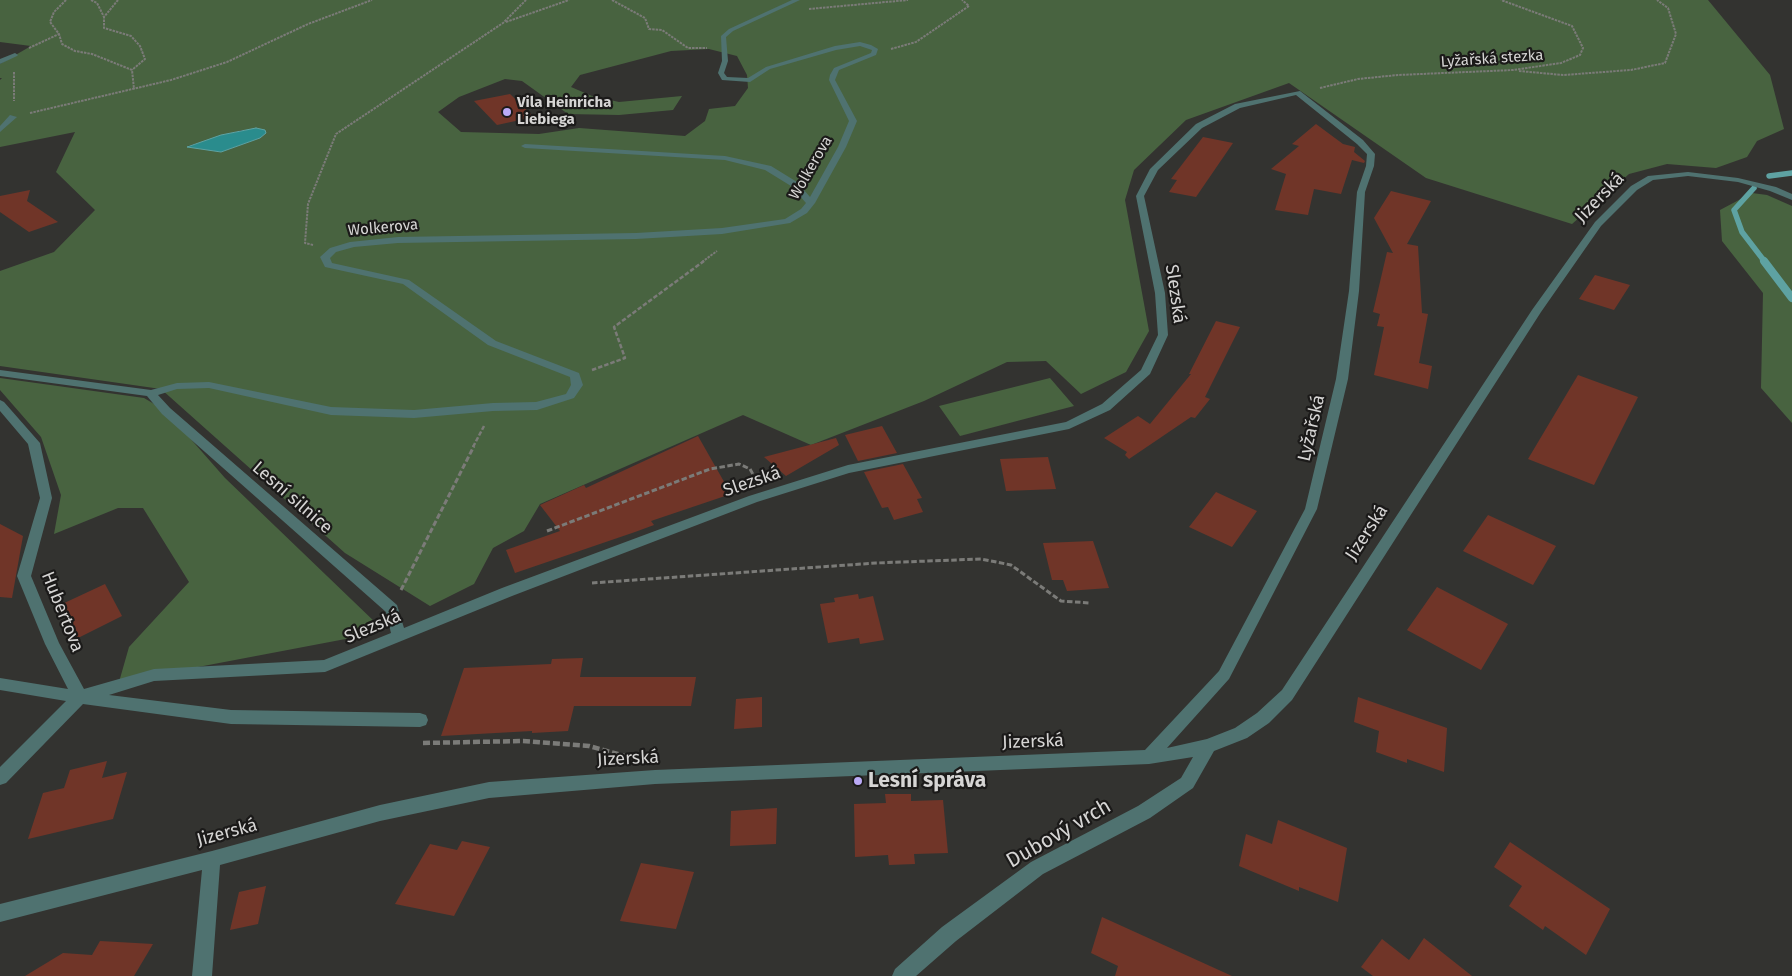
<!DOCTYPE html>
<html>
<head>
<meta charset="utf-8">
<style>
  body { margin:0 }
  canvas { display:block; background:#333330 }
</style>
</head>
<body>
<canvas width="1792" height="976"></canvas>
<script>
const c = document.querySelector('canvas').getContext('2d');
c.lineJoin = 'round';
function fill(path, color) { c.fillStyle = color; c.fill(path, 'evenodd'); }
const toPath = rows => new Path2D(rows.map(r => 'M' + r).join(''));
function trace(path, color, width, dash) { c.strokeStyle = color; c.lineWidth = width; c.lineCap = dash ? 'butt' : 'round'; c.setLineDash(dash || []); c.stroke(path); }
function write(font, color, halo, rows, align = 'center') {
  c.font = font + ' "Fira Sans",sans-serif'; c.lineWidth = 4.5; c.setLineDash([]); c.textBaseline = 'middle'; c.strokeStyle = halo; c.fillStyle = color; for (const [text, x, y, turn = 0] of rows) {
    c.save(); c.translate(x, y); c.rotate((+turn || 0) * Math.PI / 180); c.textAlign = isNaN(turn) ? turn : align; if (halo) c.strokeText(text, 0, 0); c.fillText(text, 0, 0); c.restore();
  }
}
const green = toPath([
  [0,0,1708,0,1770,75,1784,129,1757,141,1747,157,1716,168,1667,164,1629,174,1572,224,1426,178,1289,83,1186,120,1134,170,1125,200,1149,331,1126,372,1081,394,1046,361,1007,362,924,401,811,445,743,415,540,504,524,531,493,548,474,584,430,606,345,553,161,389,0,366,0,271,54,252,95,210,56,172,75,132,0,147,0,80,2,78,0,78,0,64,31,46,0,42],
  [709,49,737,56,747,75,748,88,735,106,709,109,705,121,685,136,579,128,539,134,461,132,438,112,459,97,505,79,522,81,568,114,619,115,673,110,682,96,619,102,592,96,571,87,580,75,671,51],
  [242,130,266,133,260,138,221,152,188,146],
  [1752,193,1767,195,1792,206,1792,423,1761,388,1763,293,1722,241,1720,210],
  [0,378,144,398,166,411,225,478,378,625,356,637,119,682,129,647,189,582,143,508,118,508,54,534,61,495,41,437,0,390],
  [1050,378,1074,406,960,436,939,406]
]);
const water = toPath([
  [256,128,265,130,266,133,260,138,221,152,187,147,221,135,256,128]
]);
const streamFar1 = toPath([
  [1769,176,1792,173],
  [1754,188,1734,210,1742,232,1765,262]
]);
const stream = toPath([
  [1764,261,1792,298]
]);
const building = toPath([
  [510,94,534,117,497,125,474,101],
  [1316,124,1343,144,1355,147,1354,152,1365,161,1364,163,1352,160,1341,194,1314,189,1308,215,1275,210,1286,174,1271,169,1299,146,1292,144],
  [1203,137,1233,143,1196,197,1169,192,1177,180,1171,179],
  [30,190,27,201,58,222,29,232,0,212,0,196],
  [1391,191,1431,201,1407,244,1418,246,1422,313,1428,314,1419,363,1432,366,1428,389,1374,375,1384,327,1377,326,1380,314,1373,312,1387,252,1393,253,1374,218],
  [1595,275,1630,285,1614,310,1579,299],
  [1216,321,1240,327,1205,397,1210,399,1195,418,1191,417,1129,459,1125,455,1127,452,1104,438,1138,416,1150,424,1191,374,1189,374],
  [1578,375,1638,397,1594,485,1528,459],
  [882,426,897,453,858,461,845,435],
  [698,436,731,494,651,521,654,525,635,532,515,573,506,550,560,531,540,505,584,485,586,488],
  [836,438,839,445,786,476,764,457],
  [1048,457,1056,489,1006,491,1000,459],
  [903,464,922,498,917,499,923,512,894,520,888,507,882,508,864,472],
  [1216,492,1257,511,1232,547,1189,527],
  [1488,515,1556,546,1533,585,1463,551],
  [0,524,23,536,12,598,0,597],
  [1093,541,1109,588,1067,591,1063,580,1052,580,1043,543],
  [105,584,122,616,76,639,60,605],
  [1437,587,1508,624,1481,670,1407,630],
  [858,594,859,599,873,596,884,640,860,644,859,638,828,643,820,604,835,602,834,598],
  [583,658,580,677,696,677,691,706,574,706,568,731,532,733,532,731,441,736,464,668,551,664,552,659],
  [762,697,762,727,734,729,736,699],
  [1358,697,1447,728,1444,772,1407,759,1407,763,1376,752,1379,731,1354,722],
  [107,761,102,778,127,772,113,819,28,839,43,793,64,788,70,770],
  [885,794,911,794,911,801,943,800,948,853,914,854,915,864,889,865,888,855,855,857,854,804,886,803],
  [777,808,776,844,730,846,731,811],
  [1278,820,1347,848,1338,902,1299,887,1299,891,1239,866,1246,834,1272,844],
  [462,841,490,847,454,916,395,904,430,844,457,850],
  [1510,842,1610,909,1586,955,1545,926,1543,930,1509,906,1522,886,1494,867],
  [641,863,694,872,676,929,620,921],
  [266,886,258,924,230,930,239,892],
  [1102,917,1232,976,1115,976,1118,966,1091,953],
  [1424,938,1472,976,1373,976,1361,967,1382,939,1409,960],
  [100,941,153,944,134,976,25,976,63,953,92,955]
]);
const pathFar3 = toPath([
  [66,0,54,12,50,22,59,34,62,44,75,51,92,54,132,70,134,89],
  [91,0,97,3,104,17],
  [118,0,104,17,104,28,131,36,140,46,145,59,132,70],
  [612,0,645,18,649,29,662,30,688,48,707,48],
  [809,9,908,0],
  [506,22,569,0],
  [29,48,59,34],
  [891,49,916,42,969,6,962,0],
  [1519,71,1563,75,1631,70,1665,63,1676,34,1668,8,1657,0],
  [14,72,14,101],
  [1320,88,1358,79,1398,75,1513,70,1561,63,1580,55,1583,48,1572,26,1501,0],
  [30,113,171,80,227,62,308,24,372,0],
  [313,245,305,243,308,204,336,134,503,23,526,0],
  [702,262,717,251]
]);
const pathFar2 = toPath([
  [592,370,625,358,614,327,704,261],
  [473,447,484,426]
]);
const pathFar1 = toPath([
  [547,531,710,469,739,464,750,469,755,478],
  [592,583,876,563,981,559,1011,565,1061,601,1090,603],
  [401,590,474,446]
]);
const path = toPath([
  [423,743,523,741,589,746,625,756]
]);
const minor = toPath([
  [792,0,800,0,733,31,726,37,728,61,724,73,727,77,748,78,766,67,835,46,860,42,871,45,878,49,876,55,839,70,835,80,857,121,846,147,815,203,807,213,790,223,722,234,636,239,398,243,354,247,336,252,330,258,332,263,409,280,496,341,579,373,583,385,574,398,537,410,493,411,414,418,331,415,209,388,177,389,158,395,170,408,397,605,404,628,502,588,749,496,848,465,1066,422,1102,404,1141,370,1158,335,1155,293,1136,196,1150,169,1196,124,1235,104,1300,91,1363,140,1375,154,1374,166,1365,192,1359,291,1348,379,1317,509,1229,679,1167,748,1207,739,1235,728,1257,713,1282,690,1532,310,1595,222,1631,186,1648,176,1688,172,1738,178,1776,187,1792,194,1792,200,1770,191,1738,182,1688,176,1653,180,1637,190,1601,226,1541,312,1292,700,1269,723,1247,738,1214,751,1193,788,1150,818,1043,874,956,941,916,976,892,976,895,969,942,927,1031,862,1138,806,1181,778,1193,757,1149,764,655,784,489,798,380,821,220,865,212,976,192,976,202,870,0,922,0,904,212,851,380,805,489,782,655,770,1145,750,1219,671,1305,509,1336,379,1349,291,1357,192,1366,166,1367,154,1357,144,1296,95,1240,108,1202,128,1158,170,1144,196,1165,293,1168,335,1150,374,1110,410,1069,429,849,473,757,502,512,596,325,672,154,681,109,695,231,710,420,713,426,715,428,720,426,725,420,727,231,724,83,704,6,783,0,785,0,767,66,701,0,690,0,678,68,689,45,644,17,576,40,498,28,444,0,411,0,400,4,402,40,443,52,498,31,576,59,643,84,689,154,669,324,660,391,633,386,612,162,414,147,396,0,376,0,370,151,390,177,383,209,382,331,407,414,410,493,403,536,402,566,394,571,385,570,377,488,345,403,284,325,267,320,257,330,248,350,242,398,237,636,233,722,228,785,219,801,209,806,203,791,186,765,170,725,160,525,148,521,146,525,144,725,156,771,166,797,182,810,197,838,147,849,121,829,80,830,75,834,68,871,53,872,50,860,46,836,50,770,69,750,82,722,80,718,73,722,61,721,36,729,29,792,0],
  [15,53,18,55,17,56,0,64,0,59,15,53],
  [10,115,17,117,0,132,0,126,10,115]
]);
const markers = [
  [507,112,5,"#bbaaf6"],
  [858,781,5,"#bbaaf6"]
];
const farStreetnames = [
  ["Lyžařská stezka",1492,59,-4],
  ["Wolkerova",811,168,-60],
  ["Wolkerova",383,228,-5]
];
const farPoinames = [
  ["Vila Heinricha",517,103],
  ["Liebiega",517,120]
];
const streetNames = [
  ["Jizerská",1600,198,-46],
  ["Slezská",1175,294,82],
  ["Lyžařská",1312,428,-77],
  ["Slezská",752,482,-19],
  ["Lesní silnice",292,498,41],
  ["Jizerská",1367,533,-57],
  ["Hubertova",62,612,68],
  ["Slezská",373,627,-23],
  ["Jizerská",1033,742,-2],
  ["Jizerská",628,759,-3],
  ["Jizerská",227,833,-15]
];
const nearPoinames = [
  ["Lesní správa",868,781]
];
const nearStreetnames = [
  ["Dubový vrch",1059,834,-30]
];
fill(green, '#486340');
fill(water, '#2a8c8d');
trace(water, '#5ea2a2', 1);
trace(streamFar1, '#5ea2a2', 5.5);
trace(stream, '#5ea2a2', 8);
fill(building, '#703528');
trace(pathFar3, '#7b7b78', 2, [2.5, 1]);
trace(pathFar2, '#7b7b78', 2.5, [4.5, 2]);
trace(pathFar1, '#7b7b78', 3, [5.5, 2.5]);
trace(path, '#7b7b78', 4.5, [7, 3]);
fill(minor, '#4f7270');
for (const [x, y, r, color] of markers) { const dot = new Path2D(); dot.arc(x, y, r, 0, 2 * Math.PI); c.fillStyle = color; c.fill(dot); trace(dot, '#1b1a19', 2); }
write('15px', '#d6d5d4', '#1b1a19', farStreetnames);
write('bold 15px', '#d6d5d4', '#1b1a19', farPoinames, 'left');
write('18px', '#d6d5d4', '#1b1a19', streetNames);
write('bold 21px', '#d6d5d4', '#1b1a19', nearPoinames, 'left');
write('21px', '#d6d5d4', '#1b1a19', nearStreetnames);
</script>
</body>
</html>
